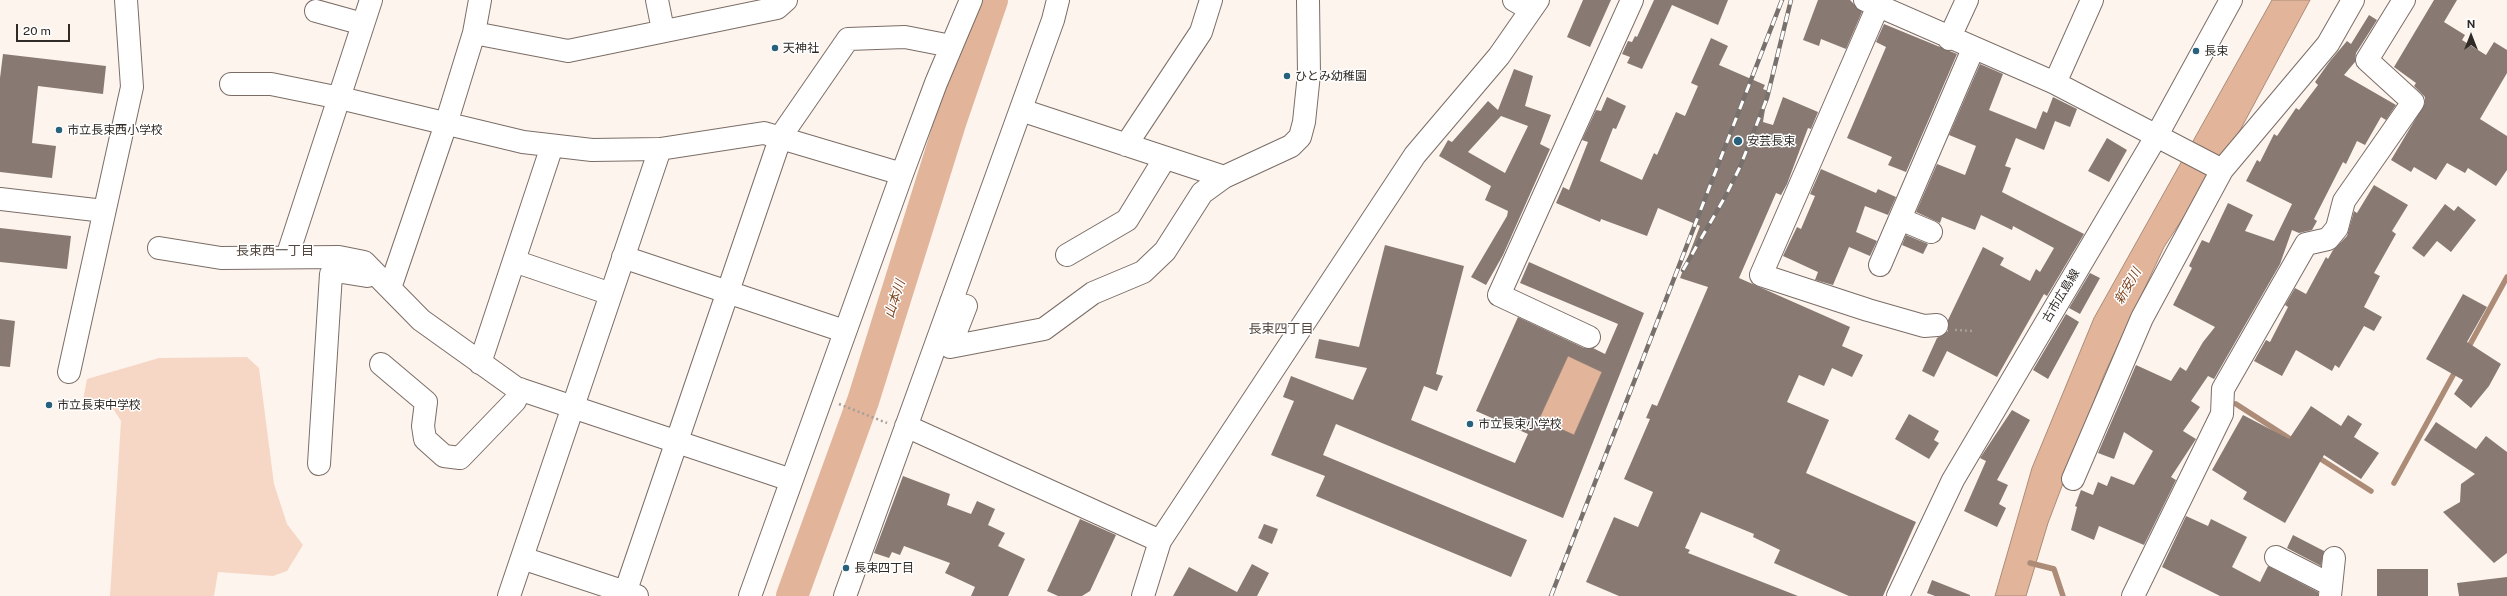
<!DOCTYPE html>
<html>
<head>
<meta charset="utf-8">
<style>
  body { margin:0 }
  #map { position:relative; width:2507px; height:596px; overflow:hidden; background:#fdf4ee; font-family:"Public Sans",sans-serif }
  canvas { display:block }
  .north { position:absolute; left:2451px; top:16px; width:40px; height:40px; -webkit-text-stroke:3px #fff; paint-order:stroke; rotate:0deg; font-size:11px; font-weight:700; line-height:16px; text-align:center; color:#2f2a26 }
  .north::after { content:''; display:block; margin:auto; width:14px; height:18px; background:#2f2a26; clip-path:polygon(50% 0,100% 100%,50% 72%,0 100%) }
  .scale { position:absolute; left:16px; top:24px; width:54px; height:18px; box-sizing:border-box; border:2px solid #2f2a26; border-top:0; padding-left:5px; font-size:12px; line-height:14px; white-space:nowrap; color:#2f2a26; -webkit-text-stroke:3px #fff; paint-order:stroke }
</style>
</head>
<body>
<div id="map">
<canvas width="2507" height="596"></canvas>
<div class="north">N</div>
<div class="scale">20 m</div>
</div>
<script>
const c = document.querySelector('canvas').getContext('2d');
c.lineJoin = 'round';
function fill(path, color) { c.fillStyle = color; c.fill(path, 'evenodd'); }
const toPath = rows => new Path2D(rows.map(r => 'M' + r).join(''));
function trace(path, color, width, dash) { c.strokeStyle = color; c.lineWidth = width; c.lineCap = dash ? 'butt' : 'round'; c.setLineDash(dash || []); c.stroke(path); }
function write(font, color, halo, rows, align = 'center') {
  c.font = font + ' "Public Sans","Noto Sans JP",sans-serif'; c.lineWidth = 3; c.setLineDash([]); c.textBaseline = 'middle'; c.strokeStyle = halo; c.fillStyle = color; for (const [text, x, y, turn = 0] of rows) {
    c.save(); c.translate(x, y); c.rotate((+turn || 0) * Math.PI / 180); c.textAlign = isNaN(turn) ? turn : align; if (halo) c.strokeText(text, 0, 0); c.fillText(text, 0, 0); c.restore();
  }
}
const green = toPath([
  [247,357,259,368,274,484,287,524,303,545,287,571,273,576,218,572,214,596,110,596,121,421,114,410,83,400,87,379,159,358]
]);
const water = toPath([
  [2272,0,2310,0,2238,134,2164,247,2104,375,2048,523,2026,596,1995,596,2032,468,2094,318,2272,0],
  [1568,356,1602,372,1574,435,1539,419,1568,356]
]);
const stream = toPath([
  [2467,350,2507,277],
  [2236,404,2295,442],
  [2316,456,2371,491],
  [2394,483,2457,368],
  [2030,563,2054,569,2063,596]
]);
const river = toPath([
  [792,596,863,401,951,120,992,0]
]);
const building = toPath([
  [1583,0,1611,0,1590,47,1567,37],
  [1654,0,1728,0,1718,25,1672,5,1642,69,1627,63,1630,57,1622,54,1628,41,1632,42,1635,36,1637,37],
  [1818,0,1850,0,1862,12,1846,49,1821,39,1819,46,1803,40],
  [2434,0,2457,0,2444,22,2465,35,2462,40,2486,55,2494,42,2507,50,2507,73,2480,119,2507,136,2507,170,2496,186,2468,168,2465,173,2447,163,2436,180,2414,167,2411,172,2391,160,2425,103,2425,97,2414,86,2416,83,2394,67],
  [2369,15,2377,20,2356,53,2355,62,2344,75,2396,105,2386,120,2381,117,2365,145,2357,141,2346,164,2343,162,2314,219,2317,221,2312,230,2299,233,2292,230,2280,264,2214,379,2208,376,2191,401,2200,407,2183,431,2196,439,2171,477,2176,480,2144,545,2099,526,2094,540,2071,530,2077,507,2075,506,2081,490,2093,495,2098,482,2107,486,2111,476,2134,485,2153,451,2124,432,2114,459,2098,453,2136,365,2171,381,2180,367,2186,371,2203,342,2215,327,2173,305,2192,268,2189,266,2202,240,2209,243,2228,203,2253,215,2245,231,2274,241,2292,204,2246,181,2257,160,2260,162,2274,134,2277,136,2296,108,2299,110,2318,85,2315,82,2330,61,2347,41,2351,44],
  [1884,24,1957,54,1906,172,1888,165,1892,157,1847,138,1886,47,1876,42],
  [1711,38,1728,46,1719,65,1765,85,1763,89,1768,91,1763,122,1773,125,1783,97,1818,112,1811,129,1808,128,1787,184,1781,195,1776,193,1739,278,1850,327,1842,346,1863,355,1852,377,1832,368,1824,386,1799,375,1787,402,1829,420,1806,473,1916,522,1883,596,1849,596,1774,563,1780,550,1753,537,1754,534,1701,512,1685,548,1690,550,1688,553,1798,596,1619,596,1586,582,1614,517,1638,527,1653,492,1624,479,1650,419,1646,418,1652,404,1657,406,1708,287,1680,278,1700,226,1658,208,1647,236,1601,219,1600,222,1556,203,1563,187,1569,190,1588,142,1582,140,1596,110,1601,111,1607,97,1626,106,1616,129,1613,128,1600,161,1642,180,1654,153,1657,155,1676,112,1685,116,1698,86,1691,83],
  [3,54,106,66,103,94,38,86,32,143,56,146,52,178,0,172,0,78],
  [1980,64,2003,74,1989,110,2036,129,2043,111,2047,113,2053,97,2077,109,2070,127,2055,121,2044,150,2016,138,2005,166,2011,168,2002,192,2084,234,2047,296,2044,294,1997,377,1947,351,1934,377,1922,371,1937,338,1948,331,1948,320,1983,247,2004,258,2000,265,2030,281,2036,269,2040,272,2054,248,2013,226,2012,230,1981,215,1975,230,1942,217,1940,223,1916,212,1937,164,1965,175,1976,146,1949,135],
  [1514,69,1533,76,1525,106,1551,115,1540,144,1550,149,1503,255,1486,285,1471,277,1507,216,1508,211,1485,200,1491,186,1439,156,1448,140,1452,142,1488,101,1498,110],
  [1501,116,1528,126,1505,173,1468,152],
  [2107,138,2127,150,2109,182,2088,171],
  [1821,169,1876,193,1878,189,1896,197,1888,215,1865,206,1856,232,1877,241,1870,256,1849,247,1833,285,1815,280,1818,272,1783,256,1797,227,1801,229,1815,196,1810,194],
  [2374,185,2408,205,2392,231,2396,234,2374,273,2380,276,2364,307,2382,317,2374,331,2364,326,2339,368,2335,365,2332,371,2296,350,2282,376,2254,361,2266,340,2270,342,2288,307,2285,305,2295,288,2306,294,2326,257,2328,259,2333,250,2347,236,2354,211,2357,213],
  [2445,204,2454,211,2458,206,2476,220,2451,252,2437,241,2424,257,2412,248],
  [0,228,71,236,67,269,0,262],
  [1906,235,1928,244,1923,254,1902,245],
  [1385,245,1464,266,1436,374,1443,376,1437,391,1424,386,1411,420,1515,463,1528,434,1476,411,1518,317,1584,348,1593,348,1605,354,1618,324,1520,283,1529,262,1644,313,1563,518,1336,424,1323,455,1527,540,1511,577,1316,496,1325,476,1271,455,1294,401,1283,397,1291,376,1353,400,1367,368,1315,358,1319,339,1359,347],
  [1568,356,1602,372,1574,435,1539,419],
  [2090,273,2100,278,2080,314,2069,308],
  [2463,294,2487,307,2467,342,2501,364,2489,386,2471,408,2454,394,2463,380,2426,359],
  [2066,314,2079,322,2048,379,2033,370],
  [0,319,15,321,10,367,0,366],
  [2311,406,2341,426,2348,415,2362,424,2354,437,2379,453,2361,479,2324,455,2285,523,2243,499,2247,492,2212,470,2243,415,2289,439],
  [2012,410,2030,420,1997,480,2008,485,1999,504,2006,508,1997,527,1964,511,1986,461,1980,458],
  [1909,414,1939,431,1934,440,1939,443,1929,459,1895,439],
  [2436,422,2476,449,2486,436,2507,452,2507,553,2494,563,2443,512,2460,502,2461,484,2475,474,2424,440],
  [903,476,950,494,947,505,971,514,977,501,995,509,988,525,1005,533,998,546,1025,559,1008,596,971,596,975,587,945,573,950,563,904,546,900,555,892,552,889,558,874,553],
  [2186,516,2208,526,2211,519,2247,537,2232,567,2260,582,2268,566,2318,592,2318,596,2220,596,2162,567],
  [1080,519,1116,535,1090,591,1082,596,1058,596,1047,591],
  [1264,524,1278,529,1272,544,1258,538],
  [2293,535,2324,551,2321,566,2287,548],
  [1252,564,1269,573,1257,596,1173,596,1189,567,1237,592],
  [2377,569,2428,569,2428,596,2377,596],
  [2507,577,2507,596,2459,596,2457,583],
  [1932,580,1970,595,1970,596,1935,596,1927,593]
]);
const path = toPath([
  [1955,330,1974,331],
  [839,404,887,423]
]);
const minor = toPath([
  [657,0,663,30],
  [1514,0,1531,10],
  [1865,0,2055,83,2222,170],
  [1878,6,1761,275,1868,310,1924,326,1937,325],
  [316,11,363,24],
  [474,33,568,51,777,8,786,0],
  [1949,39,1967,0],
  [2055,83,2092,0],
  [231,84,271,84,340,98,523,142,592,150,660,149,764,133,902,174],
  [1021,110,1224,177],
  [1126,145,1201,32,1211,0],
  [0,199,104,211],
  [1900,219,1931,232],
  [159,248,221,258,339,257,364,262,421,320,516,388,791,480],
  [1067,255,1127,220,1165,158],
  [287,257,371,0],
  [623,257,844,331],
  [514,261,611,294],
  [1880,265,1973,49],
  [390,288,446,124,474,33,480,0],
  [951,302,966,306,950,347,1044,329,1093,293,1143,272,1165,251,1202,193,1224,177,1291,146,1300,137,1304,122,1309,74,1308,0],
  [1589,337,1499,295,1632,0],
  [480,363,552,146],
  [381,364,426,402,423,426,425,439,444,456,460,458,515,401,520,389],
  [69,372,132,87,126,0],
  [906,426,1160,541],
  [319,464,331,274,342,272,367,276],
  [2073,479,2142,318,2222,170,2328,44,2353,0],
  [2276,557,2331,585],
  [522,558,637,596],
  [509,596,660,149],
  [624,596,781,136,848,39,905,37,951,46],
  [750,596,902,174,936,83,971,0],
  [845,596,1053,20,1058,0],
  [1143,596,1160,541,1415,155,1499,56,1538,0],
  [2133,596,2222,414,2223,389,2306,244,2328,239,2337,228,2344,201,2413,102,2367,60,2404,0],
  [2330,596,2334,558]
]);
const major = toPath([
  [1898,596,1953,480,2157,135,2231,0]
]);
const rail = toPath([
  [1683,270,1725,197,1740,167,1767,98,1791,0],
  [1551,596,1782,0]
]);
const markers = [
  [775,48,4,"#28617b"],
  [2196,51,4,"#28617b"],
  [1287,76,4,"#28617b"],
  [59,130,4,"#28617b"],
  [1738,141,5,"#28617b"],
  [49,405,4,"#28617b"],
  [1470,424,4,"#28617b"],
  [846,568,4,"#28617b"]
];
const poiNames = [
  ["天神社",783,48],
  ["長束",2204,51],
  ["ひとみ幼稚園",1295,76],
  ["市立長束西小学校",67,130],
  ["安芸長束",1747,141],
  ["市立長束中学校",57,405],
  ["市立長束小学校",1478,424],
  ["長束四丁目",854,568]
];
const streetNames = [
  ["古市広島線",2061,296,-59]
];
const neighbourhoodNames = [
  ["長束西一丁目",275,251],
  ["長束四丁目",1281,329]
];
const waterNames = [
  ["新安川",2128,286,-60],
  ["山本川",895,299,-72]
];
fill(green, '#f6d7c5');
fill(water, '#e2b49a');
trace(water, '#ac8b77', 1);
trace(stream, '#ac8b77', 5.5);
trace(river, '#e2b49a', 32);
fill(building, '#887a73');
trace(minor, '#7b6d66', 24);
trace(major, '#7b6d66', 24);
trace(path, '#a69e99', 2.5, [2, 3]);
trace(minor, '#fff', 22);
trace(major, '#fff', 22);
trace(rail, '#77706c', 4.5);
trace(rail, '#fff', 3, [9]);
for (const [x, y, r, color] of markers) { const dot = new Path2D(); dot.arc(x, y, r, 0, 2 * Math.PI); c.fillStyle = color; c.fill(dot); trace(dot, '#fff', 1.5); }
write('12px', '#2f2a26', '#fff', poiNames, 'left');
write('12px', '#2f2a26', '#fff', streetNames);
write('13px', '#544740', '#fff', neighbourhoodNames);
write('italic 13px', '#7d431d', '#fff', waterNames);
</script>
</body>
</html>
